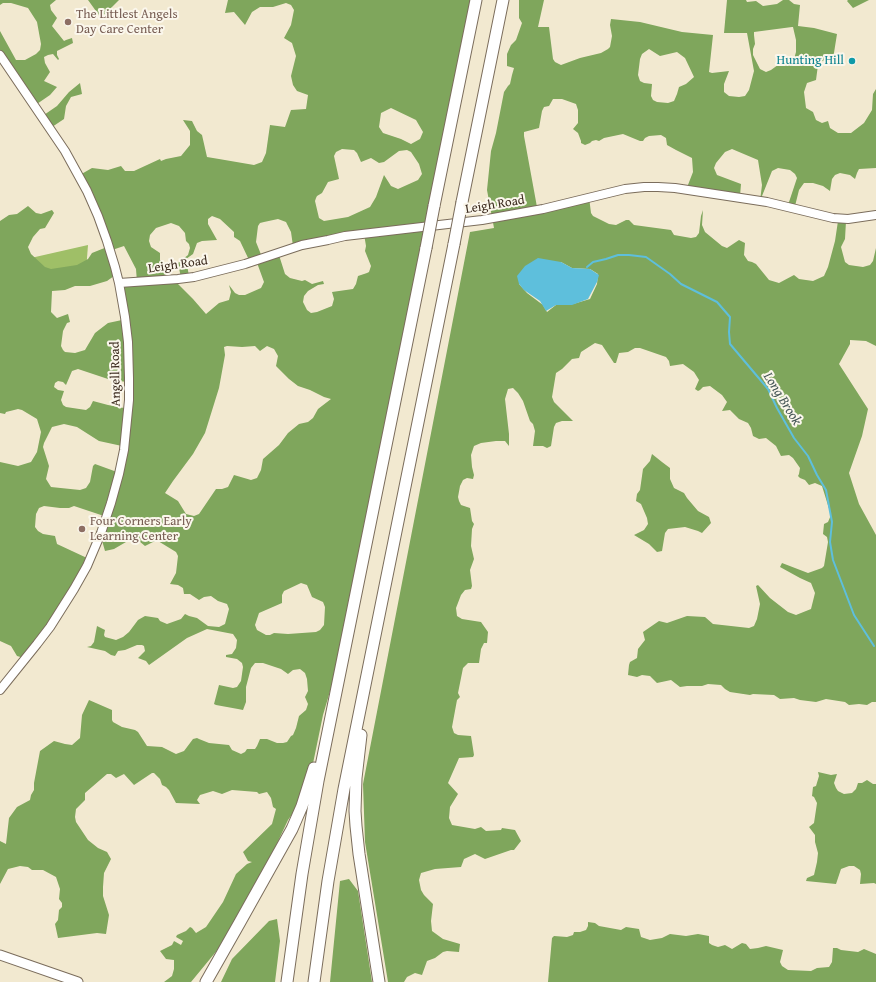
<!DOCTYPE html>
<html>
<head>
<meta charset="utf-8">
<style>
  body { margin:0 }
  canvas { display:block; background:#f2e9d0 }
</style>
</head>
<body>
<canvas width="876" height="982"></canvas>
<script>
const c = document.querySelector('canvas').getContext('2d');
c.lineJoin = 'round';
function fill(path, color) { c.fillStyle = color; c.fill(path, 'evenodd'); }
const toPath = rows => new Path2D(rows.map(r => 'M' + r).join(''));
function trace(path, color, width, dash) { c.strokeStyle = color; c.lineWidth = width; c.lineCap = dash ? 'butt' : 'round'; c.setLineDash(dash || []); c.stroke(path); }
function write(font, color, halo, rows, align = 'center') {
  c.font = font + ' "Gentium Book Plus",serif'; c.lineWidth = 4; c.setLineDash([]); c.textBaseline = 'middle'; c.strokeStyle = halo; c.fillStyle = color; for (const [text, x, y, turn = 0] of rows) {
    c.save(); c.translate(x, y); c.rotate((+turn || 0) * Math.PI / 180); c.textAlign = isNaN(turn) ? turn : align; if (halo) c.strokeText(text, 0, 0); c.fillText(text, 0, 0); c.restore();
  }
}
const green = toPath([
  [88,245,86,271,25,303,0,265]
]);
const forest = toPath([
  [0,0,56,0,50,5,51,10,57,18,52,26,64,41,66,40,72,38,73,43,57,51,57,55,59,59,58,60,53,54,48,55,44,57,45,63,50,72,44,81,57,87,50,95,34,106,0,55,0,31,16,60,25,60,36,54,40,50,41,44,37,22,28,8,11,3,3,3,0,5],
  [88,0,119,0,101,18],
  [228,0,473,0,333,681,323,715,310,778,303,799,288,820,273,852,219,948,191,982,164,982,172,976,174,969,174,960,166,959,160,951,172,945,174,941,181,945,183,941,176,937,177,935,186,931,190,927,192,928,196,933,206,927,223,902,236,874,247,864,252,862,248,861,243,852,272,824,276,809,273,807,271,798,267,792,259,794,257,792,232,790,222,794,213,791,200,795,197,800,200,804,176,803,169,790,166,787,162,785,160,779,154,773,152,773,134,785,124,774,116,778,111,774,107,774,85,793,85,800,76,809,75,817,76,822,88,840,98,848,107,852,111,859,104,873,103,887,103,896,109,915,106,934,97,933,58,938,55,924,58,920,59,910,62,907,62,903,59,899,60,889,56,877,43,870,32,870,28,867,20,866,8,869,0,884,0,841,6,844,9,818,17,807,30,800,31,795,34,790,34,783,40,751,54,741,65,744,72,745,80,738,82,715,89,700,112,710,112,720,113,722,122,727,135,730,138,732,147,746,162,747,176,754,184,751,193,739,197,738,199,739,209,743,229,745,232,750,241,754,245,752,247,749,255,749,257,746,260,739,267,739,277,743,283,743,287,742,291,736,293,735,296,728,299,716,306,710,308,704,305,697,308,691,307,679,305,673,300,669,293,670,288,674,281,669,263,663,255,663,251,668,246,687,246,702,243,710,238,709,216,705,214,704,219,685,233,688,237,687,241,681,243,667,242,663,237,659,226,657,226,655,232,654,236,648,237,640,233,634,207,629,187,638,149,665,146,661,138,658,145,651,144,646,142,645,137,645,125,650,118,651,115,656,111,655,105,651,87,647,91,646,94,642,97,626,105,630,104,635,105,637,116,640,123,637,129,632,138,620,145,616,158,618,160,621,167,624,181,619,185,614,189,616,197,618,208,626,219,627,225,624,229,609,227,604,218,601,211,596,204,597,199,600,190,594,184,594,183,588,178,585,170,584,176,573,178,556,176,552,158,541,153,542,145,546,133,536,126,542,114,549,105,551,101,537,104,516,74,506,69,508,60,508,44,506,39,508,36,514,35,527,38,531,43,534,55,536,57,544,87,558,58,610,24,658,17,656,11,646,0,641,0,462,18,466,31,462,37,452,41,432,37,419,22,410,18,409,6,412,5,414,0,413,0,221,9,215,17,214,28,206,36,213,41,214,52,210,54,213,45,228,40,229,33,237,28,247,31,254,45,267,51,269,77,265,88,259,92,253,107,247,78,176,92,168,108,170,121,166,125,171,134,171,160,159,161,161,166,159,181,156,190,145,190,131,183,120,192,121,197,131,202,135,207,157,219,159,254,165,262,162,266,153,270,125,285,127,291,110,306,109,308,95,297,91,293,85,291,76,296,56,292,43,284,38,291,25,294,10,291,5,286,3,273,7,260,7,252,12,245,25,234,12,225,13],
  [391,108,416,120,423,132,420,139,411,144,401,139,383,133,379,127,381,113],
  [342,149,354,150,357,153,361,162,371,158,379,163,384,162,399,151,407,150,411,152,419,164,422,174,418,180,398,189,391,186,384,175,376,197,370,207,348,217,324,221,319,218,315,201,316,198,317,196,322,193,328,182,339,179,334,156,336,152],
  [212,216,220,219,234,232,234,237,240,241,249,260,256,260,264,282,261,288,245,295,239,295,235,293,229,285,231,292,229,300,219,303,206,314,193,299,174,280,168,279,166,266,160,260,160,253,151,247,149,241,150,235,156,228,171,223,179,226,185,233,186,241,189,244,190,248,188,255,178,263,181,278,189,276,186,259,193,254,197,243,202,241,217,240,208,224,208,219],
  [278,219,286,222,291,232,293,246,364,234,366,246,365,251,371,266,369,272,367,273,358,276,356,284,353,289,332,292,334,299,332,306,317,312,311,313,307,310,303,302,304,296,308,291,318,285,324,284,323,281,312,284,305,280,302,281,290,278,285,274,278,252,262,257,256,242,258,226,260,223,264,222],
  [124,246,136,269,137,282,119,284,122,320,108,323,95,333,85,350,75,353,65,352,63,350,61,346,63,331,67,323,70,322,68,314,57,318,51,312,52,291,65,290,75,286,90,286,107,281,114,276,109,251],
  [227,346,242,347,255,346,260,351,267,346,274,349,278,356,276,366,289,379,298,386,310,390,324,397,331,399,318,409,313,418,308,422,299,424,288,433,279,445,263,459,261,470,257,478,251,480,234,475,228,487,222,489,216,489,199,514,194,516,186,514,178,501,165,493,173,481,193,454,205,433,219,388,225,355,224,347],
  [78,369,111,380,127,382,126,406,124,408,108,405,93,401,90,407,86,410,66,407,63,405,61,400,64,391,58,390,54,387,55,383,58,381,63,382,66,385,72,371],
  [64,424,77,427,99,441,122,446,117,472,95,464,93,466,90,482,86,488,80,490,51,487,46,479,49,466,43,447,44,443,52,427],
  [301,583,307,585,312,597,323,602,325,607,324,625,320,630,316,632,288,634,274,633,270,635,266,635,257,630,255,625,259,613,282,603,282,595,284,591],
  [519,0,544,0,538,27,549,27,553,59,555,62,561,65,580,58,601,53,608,49,610,47,612,36,610,25,611,19,640,22,682,32,713,35,709,72,712,73,729,71,724,84,724,92,729,96,739,97,745,96,749,90,754,71,747,33,724,33,727,0,746,0,747,2,756,1,763,6,777,4,783,0,789,0,794,4,800,5,798,26,814,28,837,34,833,59,827,59,820,62,818,65,816,80,807,83,804,92,806,108,813,112,816,120,822,123,828,121,830,128,838,133,851,133,864,123,872,110,873,94,876,89,876,168,859,169,857,173,855,179,850,175,840,173,835,175,832,179,830,191,823,186,813,183,804,183,799,190,794,210,787,208,797,178,795,174,790,170,778,168,772,171,760,201,762,185,758,160,732,149,725,152,716,163,714,168,717,175,741,184,740,196,686,190,693,172,692,158,676,150,667,145,666,138,661,135,649,136,645,138,643,141,640,141,623,134,604,138,599,141,596,140,592,141,590,143,585,145,581,143,581,141,578,133,573,129,578,123,578,110,576,104,562,99,553,99,549,106,544,107,542,111,539,128,524,132,524,136,537,207,589,197,591,213,593,216,609,224,616,225,626,220,629,220,634,225,671,230,674,235,691,238,696,237,699,233,701,216,703,210,702,225,705,232,722,246,727,248,739,240,745,243,744,255,748,261,752,262,756,264,769,280,779,283,794,275,799,279,813,281,824,276,828,267,835,241,838,221,846,221,845,239,841,247,845,262,849,265,863,267,870,265,873,261,876,248,876,346,866,341,850,340,850,344,839,364,868,409,862,436,849,473,859,504,876,535,876,702,872,702,867,705,859,704,849,705,845,702,826,699,816,702,800,700,794,698,780,699,774,695,753,694,750,695,730,692,725,689,721,685,708,684,702,686,687,686,680,687,671,680,657,683,650,676,642,675,637,677,628,675,629,665,630,662,637,658,638,649,645,640,643,632,659,621,667,623,687,616,705,617,713,624,749,628,754,626,757,619,760,604,756,586,758,585,770,598,788,612,796,615,811,609,815,593,811,583,800,578,780,567,782,563,808,573,822,568,824,566,828,542,827,537,823,534,824,524,828,522,831,515,822,486,815,483,809,485,805,480,800,478,798,476,799,474,800,468,793,458,789,455,781,456,776,446,766,438,759,439,753,436,751,428,748,423,739,419,730,410,722,411,727,402,722,395,710,386,703,387,700,390,698,391,695,389,699,380,694,372,683,364,670,366,669,361,666,357,640,348,635,348,628,352,619,353,616,363,614,363,602,345,595,343,581,352,579,358,572,359,562,369,556,373,552,397,554,402,573,421,562,421,556,423,554,427,551,446,547,448,543,446,533,446,535,431,533,424,530,421,523,401,518,393,513,388,508,389,505,399,509,434,509,446,505,441,496,441,481,443,474,446,471,455,472,467,474,475,473,479,467,478,463,480,460,486,458,497,459,501,461,505,470,508,472,521,474,524,472,529,471,546,474,559,470,570,472,586,471,589,465,590,461,595,456,608,457,616,462,619,481,622,488,632,487,643,484,643,481,649,479,663,468,663,463,668,458,693,460,697,457,700,452,727,454,733,458,735,471,736,474,755,473,757,459,758,448,783,458,794,450,807,449,818,452,825,475,829,481,827,486,831,501,830,502,828,515,830,521,841,514,850,511,850,485,859,475,854,464,859,461,867,435,869,421,873,419,880,421,890,424,895,433,904,431,921,432,931,443,939,460,944,459,952,447,951,443,952,435,958,427,961,422,975,415,973,407,977,404,982,388,982,365,842,363,784,470,232,494,228,487,190,491,151,496,133,504,92,508,86,510,84,512,75,514,68,507,66,507,54,511,45,516,40,522,23,519,18],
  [792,27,793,27,796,40,796,52,794,59,787,63,782,62,771,70,766,72,760,69,753,55,753,49,755,44,754,35,754,32],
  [649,49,660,56,677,52,685,58,694,77,686,84,679,87,677,94,674,101,668,103,657,102,653,100,651,96,652,84,644,83,640,81,638,75,640,59,642,54],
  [561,262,572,268,590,269,598,274,597,284,590,299,573,304,556,305,547,312,543,305,527,293,519,284],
  [848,0,869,0,853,8,847,1],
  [80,83,82,94,71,97,66,106,64,119,49,129,41,117,57,106,69,92],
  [652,454,662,462,670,468,670,479,674,488,684,493,687,498,698,511,709,517,711,523,702,533,698,531,685,527,668,529,665,533,662,551,657,552,649,544,634,535,644,530,648,524,647,518,641,504,636,501,637,494,640,490,643,469,650,461],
  [818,772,831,775,837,774,834,783,836,788,838,791,844,794,852,793,856,789,858,783,862,783,867,780,873,784,876,784,876,884,874,883,860,884,861,874,860,870,854,866,849,866,841,869,836,884,806,881,807,878,814,875,817,862,818,853,815,842,815,835,809,827,814,823,817,803,814,797,812,796,813,787,816,786,819,776],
  [349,879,358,891,372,982,330,982,340,881],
  [277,919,280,941,275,982,221,982,232,959,269,921],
  [588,922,595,923,599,926,621,930,626,927,639,929,641,937,650,940,662,938,670,934,686,936,698,934,709,936,709,943,712,945,718,947,725,945,732,949,742,943,746,944,750,949,758,948,766,946,783,950,780,962,782,966,788,970,811,971,817,968,829,967,832,962,833,948,837,948,841,950,858,952,864,949,876,954,876,982,548,982,552,938,554,936,567,937,573,935,574,932,580,932,586,930,588,926]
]);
const water = toPath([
  [538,258,561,262,572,268,590,269,599,275,597,282,588,299,572,305,556,305,546,311,540,301,524,290,519,284,517,276,525,266]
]);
const stream = toPath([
  [587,267,593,262,606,259,618,255,629,255,646,257,670,274,681,284,717,302,730,317,729,332,730,344,768,389,777,408,794,438,808,456,817,475,826,490,832,522,830,542,833,560,854,615,874,646]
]);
const secondary = toPath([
  [0,55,65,151,87,191,98,216,107,241,115,267,119,283,125,317,128,342,129,378,129,400,124,450,119,474,111,503,101,533,87,566,74,589,50,627,37,644,0,690],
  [119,283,178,279,194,277,245,264,302,245,328,240,345,236,482,220,543,209,625,189,644,187,658,187,675,188,767,202,833,218,848,219,876,215]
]);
const primary = toPath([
  [0,955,78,982]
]);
const highway = toPath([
  [462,202,503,0],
  [434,206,476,0],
  [361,735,356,778,355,811,356,826,359,854,379,982],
  [206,982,240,922,292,829,302,806,314,768],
  [287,982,302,874,318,781,426,248],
  [314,982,328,881,344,789,454,244]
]);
const highwayBridge = toPath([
  [454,244,462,202],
  [426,248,434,206]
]);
const markers = [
  [68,22,4,"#8d6e63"],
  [852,61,4,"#0f9aa8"],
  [82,529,4,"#8d6e63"]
];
const educationNames = [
  ["The Littlest Angels",76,15],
  ["Day Care Center",76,30],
  ["Four Corners Early",90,522],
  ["Learning Center",90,537]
];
const cultureNames = [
  ["Hunting Hill",844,61]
];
const streetNames = [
  ["Leigh Road",495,205,-9],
  ["Leigh Road",178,265,-8],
  ["Angell Road",116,374,-91]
];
const waterNames = [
  ["Long Brook",782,399,58]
];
fill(green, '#9fbf67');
fill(forest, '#7fa65c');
fill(water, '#5ebfdc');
trace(stream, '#5ebfdc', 2);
trace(secondary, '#7b6d5c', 10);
trace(primary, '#7b6d5c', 11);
trace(highway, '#7b6d5c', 13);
trace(secondary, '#fff', 8);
trace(primary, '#fff', 9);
trace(highway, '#fff', 11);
trace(highwayBridge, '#7b6d5c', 13, []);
trace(highwayBridge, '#fff', 11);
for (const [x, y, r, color] of markers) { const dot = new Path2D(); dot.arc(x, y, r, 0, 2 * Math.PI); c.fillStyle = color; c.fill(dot); trace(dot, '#fbf7ec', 1.5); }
write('13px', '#785e54', '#fbf7ec', educationNames, 'left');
write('13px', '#0d838f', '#fbf7ec', cultureNames, 'right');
write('13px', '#3b2a1e', '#fbf7ec', streetNames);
write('italic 14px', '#465757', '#fbf7ec', waterNames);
</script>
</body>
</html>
